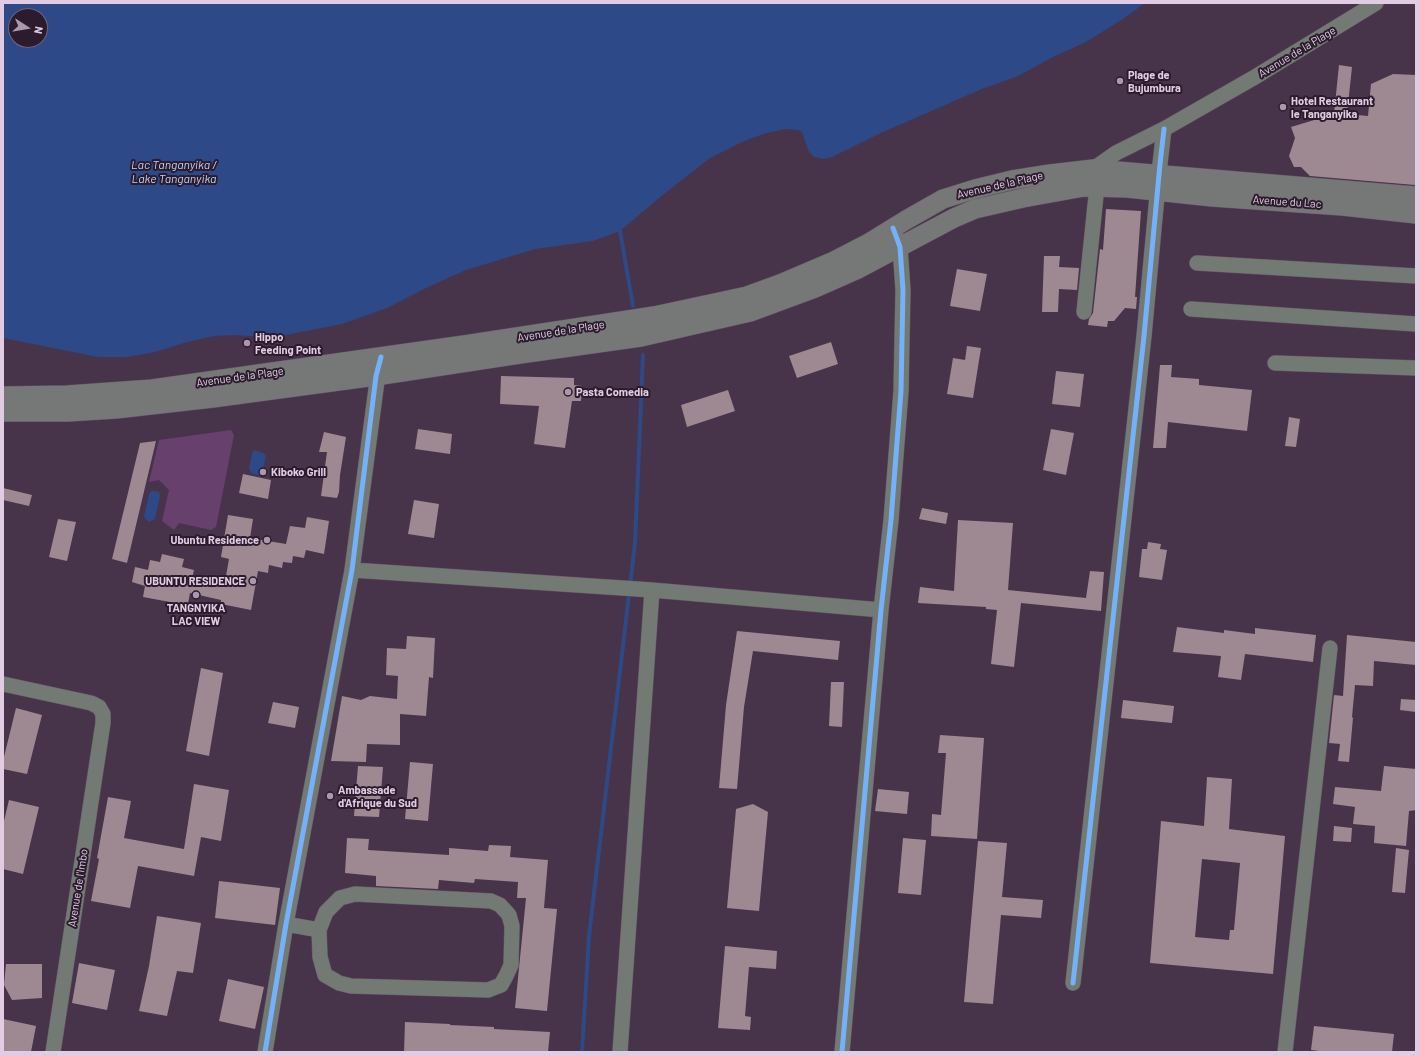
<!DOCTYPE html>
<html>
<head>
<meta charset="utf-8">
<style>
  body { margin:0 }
  #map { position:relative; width:1419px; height:1055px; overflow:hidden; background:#47344a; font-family:Barlow,sans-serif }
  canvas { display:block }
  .frame { position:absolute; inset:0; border:4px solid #e1cce4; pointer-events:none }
  .north { position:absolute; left:8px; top:8px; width:40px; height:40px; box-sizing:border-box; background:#2b1b2d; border:1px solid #746276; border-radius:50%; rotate:102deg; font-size:11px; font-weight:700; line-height:16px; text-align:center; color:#e1cce4 }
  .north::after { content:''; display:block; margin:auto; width:14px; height:18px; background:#ab97ae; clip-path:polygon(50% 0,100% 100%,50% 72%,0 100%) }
</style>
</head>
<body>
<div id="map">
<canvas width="1419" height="1055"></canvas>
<div class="frame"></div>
<div class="north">N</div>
</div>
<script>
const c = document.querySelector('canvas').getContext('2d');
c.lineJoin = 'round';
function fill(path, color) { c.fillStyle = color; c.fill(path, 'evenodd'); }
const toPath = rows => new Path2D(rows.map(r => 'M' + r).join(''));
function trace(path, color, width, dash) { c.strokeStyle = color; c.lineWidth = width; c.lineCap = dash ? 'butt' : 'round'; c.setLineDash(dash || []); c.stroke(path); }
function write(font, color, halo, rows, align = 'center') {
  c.font = font + ' Barlow,sans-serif'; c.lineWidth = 4; c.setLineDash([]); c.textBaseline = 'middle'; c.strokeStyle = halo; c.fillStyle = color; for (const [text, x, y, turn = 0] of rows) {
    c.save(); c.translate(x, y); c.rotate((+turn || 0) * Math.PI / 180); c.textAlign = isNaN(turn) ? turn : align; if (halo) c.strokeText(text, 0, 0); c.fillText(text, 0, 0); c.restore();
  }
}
const green = toPath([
  [231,430,234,435,216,527,211,530,179,523,174,530,162,521,169,490,159,480,149,482,159,440]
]);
const water = toPath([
  [3,3,1145,3,1123,19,1086,42,1055,56,1016,77,984,88,883,132,832,157,824,159,814,157,809,152,802,132,798,130,786,129,766,133,744,141,710,158,664,194,620,231,593,241,535,249,466,270,428,287,387,308,342,324,281,336,261,337,235,335,214,336,187,342,155,352,127,357,98,357,3,338],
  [16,16,40,16,40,40,16,40],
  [253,450,263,453,266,456,261,476,251,473,249,468],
  [152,491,155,491,159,492,160,496,155,519,149,522,144,517,149,494]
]);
const stream = toPath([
  [620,231,633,306],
  [582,1052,589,936,635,543,643,355]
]);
const building = toPath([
  [1339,65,1352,67,1347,114,1368,116,1371,84,1393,74,1416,75,1415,185,1310,176,1301,167,1294,167,1289,156,1295,138,1291,127,1334,114],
  [1106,209,1141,211,1135,297,1137,297,1136,309,1125,308,1114,321,1108,321,1107,327,1088,325,1089,319,1093,313,1100,249,1103,250],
  [1044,256,1060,256,1059,267,1079,268,1077,290,1059,289,1058,312,1042,312],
  [957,269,987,274,980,311,950,306],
  [831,342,838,364,797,378,789,356],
  [967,346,981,348,973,398,947,394,953,358,965,360],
  [1160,365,1172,365,1171,377,1199,379,1199,385,1252,390,1247,431,1168,422,1166,448,1153,448],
  [1056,371,1084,374,1080,407,1052,404],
  [501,376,574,378,574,385,582,386,581,401,572,401,565,448,534,444,539,406,500,404],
  [728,390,735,411,687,427,681,405],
  [1289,417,1300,419,1296,447,1285,446],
  [418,429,452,434,450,454,415,449],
  [1051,429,1074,433,1066,475,1043,470],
  [324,432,346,437,340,475,339,492,337,498,321,496,327,452,319,452],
  [156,441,127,563,112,559,140,443],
  [243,474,271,480,268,499,239,493],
  [3,488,32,495,29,506,3,500],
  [414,500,439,504,434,538,408,534],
  [922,508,948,513,946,524,919,519],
  [228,515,253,519,250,538,286,544,290,526,305,528,307,517,329,521,324,554,306,550,304,558,293,556,292,563,283,562,282,568,269,565,268,573,258,571,251,610,221,604,221,600,190,593,187,609,169,605,170,602,143,597,145,586,132,582,135,567,148,570,150,560,160,562,162,554,184,559,182,567,194,570,192,579,224,587,229,559,221,557],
  [58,519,76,522,67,561,49,557],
  [958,520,1013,523,1008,590,1086,598,1090,571,1104,572,1101,611,1021,603,1014,667,991,664,997,610,986,609,986,607,918,603,920,587,954,591],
  [1148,542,1161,544,1160,549,1167,550,1162,580,1139,577,1142,549,1147,549],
  [1177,627,1224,633,1224,630,1255,634,1255,628,1316,635,1313,662,1245,654,1241,680,1218,677,1221,656,1173,652],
  [737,631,840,641,838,660,753,651,744,707,737,789,719,788,726,705],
  [1347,635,1416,642,1416,665,1374,661,1373,686,1355,685,1352,717,1353,718,1349,762,1338,761,1340,744,1329,743,1334,695,1343,696],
  [407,636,435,638,433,678,429,677,426,716,400,714,400,745,367,744,366,762,331,761,342,696,361,700,370,696,397,699,398,676,386,675,387,648,406,649],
  [201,668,223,673,209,756,186,751],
  [831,682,844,682,842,727,829,726],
  [1401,699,1416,700,1416,712,1400,710],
  [1123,700,1174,706,1172,723,1121,718],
  [273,702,299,707,295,728,268,723],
  [16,708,42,715,27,774,3,769,3,761],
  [940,735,984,738,977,839,931,836,932,814,941,815,946,753,938,753],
  [410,762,433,764,428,821,405,819],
  [358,766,383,767,379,817,354,816],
  [1384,766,1416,769,1416,810,1409,811,1406,846,1374,843,1375,826,1353,824,1355,807,1333,804,1335,787,1381,791],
  [1207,777,1232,779,1229,829,1285,836,1273,974,1150,963,1161,821,1204,826],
  [1202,859,1240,863,1234,930,1230,930,1229,940,1195,937],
  [194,784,229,790,221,841,201,837,194,876,138,866,130,908,91,901,99,859,97,858,108,797,131,801,124,838,184,849],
  [878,789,909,792,907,814,875,811],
  [9,800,39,807,23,874,3,869,3,825],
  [753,804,768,812,759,911,727,908,736,809],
  [1334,826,1352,828,1351,842,1333,841],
  [347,838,369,839,368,850,449,855,449,848,488,851,489,845,511,846,510,857,548,860,544,908,557,909,547,1011,515,1008,526,898,517,898,518,882,475,879,474,883,439,880,438,889,376,886,376,876,345,873],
  [903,838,926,840,921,895,898,893],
  [978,841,1007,843,1002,897,1043,900,1041,918,1001,915,993,1004,964,1002],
  [1396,848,1409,850,1405,893,1392,892],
  [219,881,280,888,275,925,215,918],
  [157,916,201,923,193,973,177,971,167,1016,139,1011,149,966],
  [725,946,777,951,776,969,749,967,745,1016,751,1017,750,1030,718,1028],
  [79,963,115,970,107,1010,72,1003],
  [6,964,42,964,42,998,12,1000,4,985],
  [228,979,264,987,255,1029,219,1021],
  [3,1019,36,1026,31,1052,3,1052],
  [405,1022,450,1024,450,1025,494,1027,494,1029,550,1032,548,1052,404,1052],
  [1314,1026,1394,1034,1392,1052,1327,1052,1311,1050]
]);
const minor = toPath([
  [1089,172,1116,153,1164,129,1255,77,1376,3],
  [1197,263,1416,276],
  [1191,309,1416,324],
  [1084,312,1097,186],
  [1275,363,1416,368],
  [352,570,652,590,881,610],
  [3,684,91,703,99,707,103,714,103,723,53,1052],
  [355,894,491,901,500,905,509,915,512,926,511,965,506,976,501,985,488,990,351,986,339,983,325,975,320,957,319,930,326,912,340,898,355,894],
  [286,924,319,930],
  [1073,983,1144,336,1160,164,1164,129],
  [265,1052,286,924,352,570,379,366],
  [620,1052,652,590],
  [842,1052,881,610,891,520,901,391,903,290,900,247,893,228],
  [1285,1052,1330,648]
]);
const major = toPath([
  [3,396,67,395,152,389,464,345,654,316,747,296,780,284,834,261,867,244,906,220,943,199,975,189,1012,180,1050,174,1093,169,1416,196],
  [3,412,68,412,116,409,213,398,376,376,520,354,641,337,750,312,815,288,858,269,954,218,975,209,1023,198,1084,187,1127,188,1212,197,1342,206,1416,214]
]);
const cycleway = toPath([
  [1073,983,1144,336,1160,164,1164,129],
  [265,1052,286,924,352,570,376,376,381,357],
  [842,1052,881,610,891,520,901,391,903,290,900,247,893,228]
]);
const markers = [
  [1120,81,4,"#ab97ae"],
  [1283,107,4,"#ab97ae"],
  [247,343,4,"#ab97ae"],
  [568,392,4,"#ab97ae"],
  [263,472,4,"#ab97ae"],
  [267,540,4,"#ab97ae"],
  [253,581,4,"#ab97ae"],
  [196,595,4,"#ab97ae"],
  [330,796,4,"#ab97ae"]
];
const streetNames = [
  ["Avenue de la Plage",1297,52,-31],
  ["Avenue de la Plage",1000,185,-13],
  ["Avenue du Lac",1287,202,4],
  ["Avenue de la Plage",561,331,-9],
  ["Avenue de la Plage",240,377,-8],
  ["Avenue de l'Imbo",78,888,-81]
];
const poiNames = [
  ["Plage de",1128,75],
  ["Bujumbura",1128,88],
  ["Hotel Restaurant",1291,101],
  ["le Tanganyika",1291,114],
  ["Hippo",255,337],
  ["Feeding Point",255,350],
  ["Pasta Comedia",576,392],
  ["Kiboko Grill",271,472],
  ["Ubuntu Residence",259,540,"right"],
  ["UBUNTU RESIDENCE",245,581,"right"],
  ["TANGNYIKA",196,608,"center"],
  ["LAC VIEW",196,621,"center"],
  ["Ambassade",338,790],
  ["d'Afrique du Sud",338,803]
];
const waterNames = [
  ["Lac Tanganyika /",174,165],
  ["Lake Tanganyika",174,179]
];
fill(green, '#67406d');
fill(water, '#2d4987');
trace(stream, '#2d4987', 4);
fill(building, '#9e8892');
trace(minor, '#615164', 16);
trace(major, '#615164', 20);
trace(minor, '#737973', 15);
trace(major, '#767877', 19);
trace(cycleway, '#73b2f8', 5);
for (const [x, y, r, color] of markers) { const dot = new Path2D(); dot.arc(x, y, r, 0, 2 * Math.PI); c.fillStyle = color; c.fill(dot); trace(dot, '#2b1b2d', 1.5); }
write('11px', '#e1cce4', '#2b1b2d', streetNames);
write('bold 11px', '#e1cce4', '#2b1b2d', poiNames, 'left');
write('italic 12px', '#bed3fa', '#2b1b2d', waterNames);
</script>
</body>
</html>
